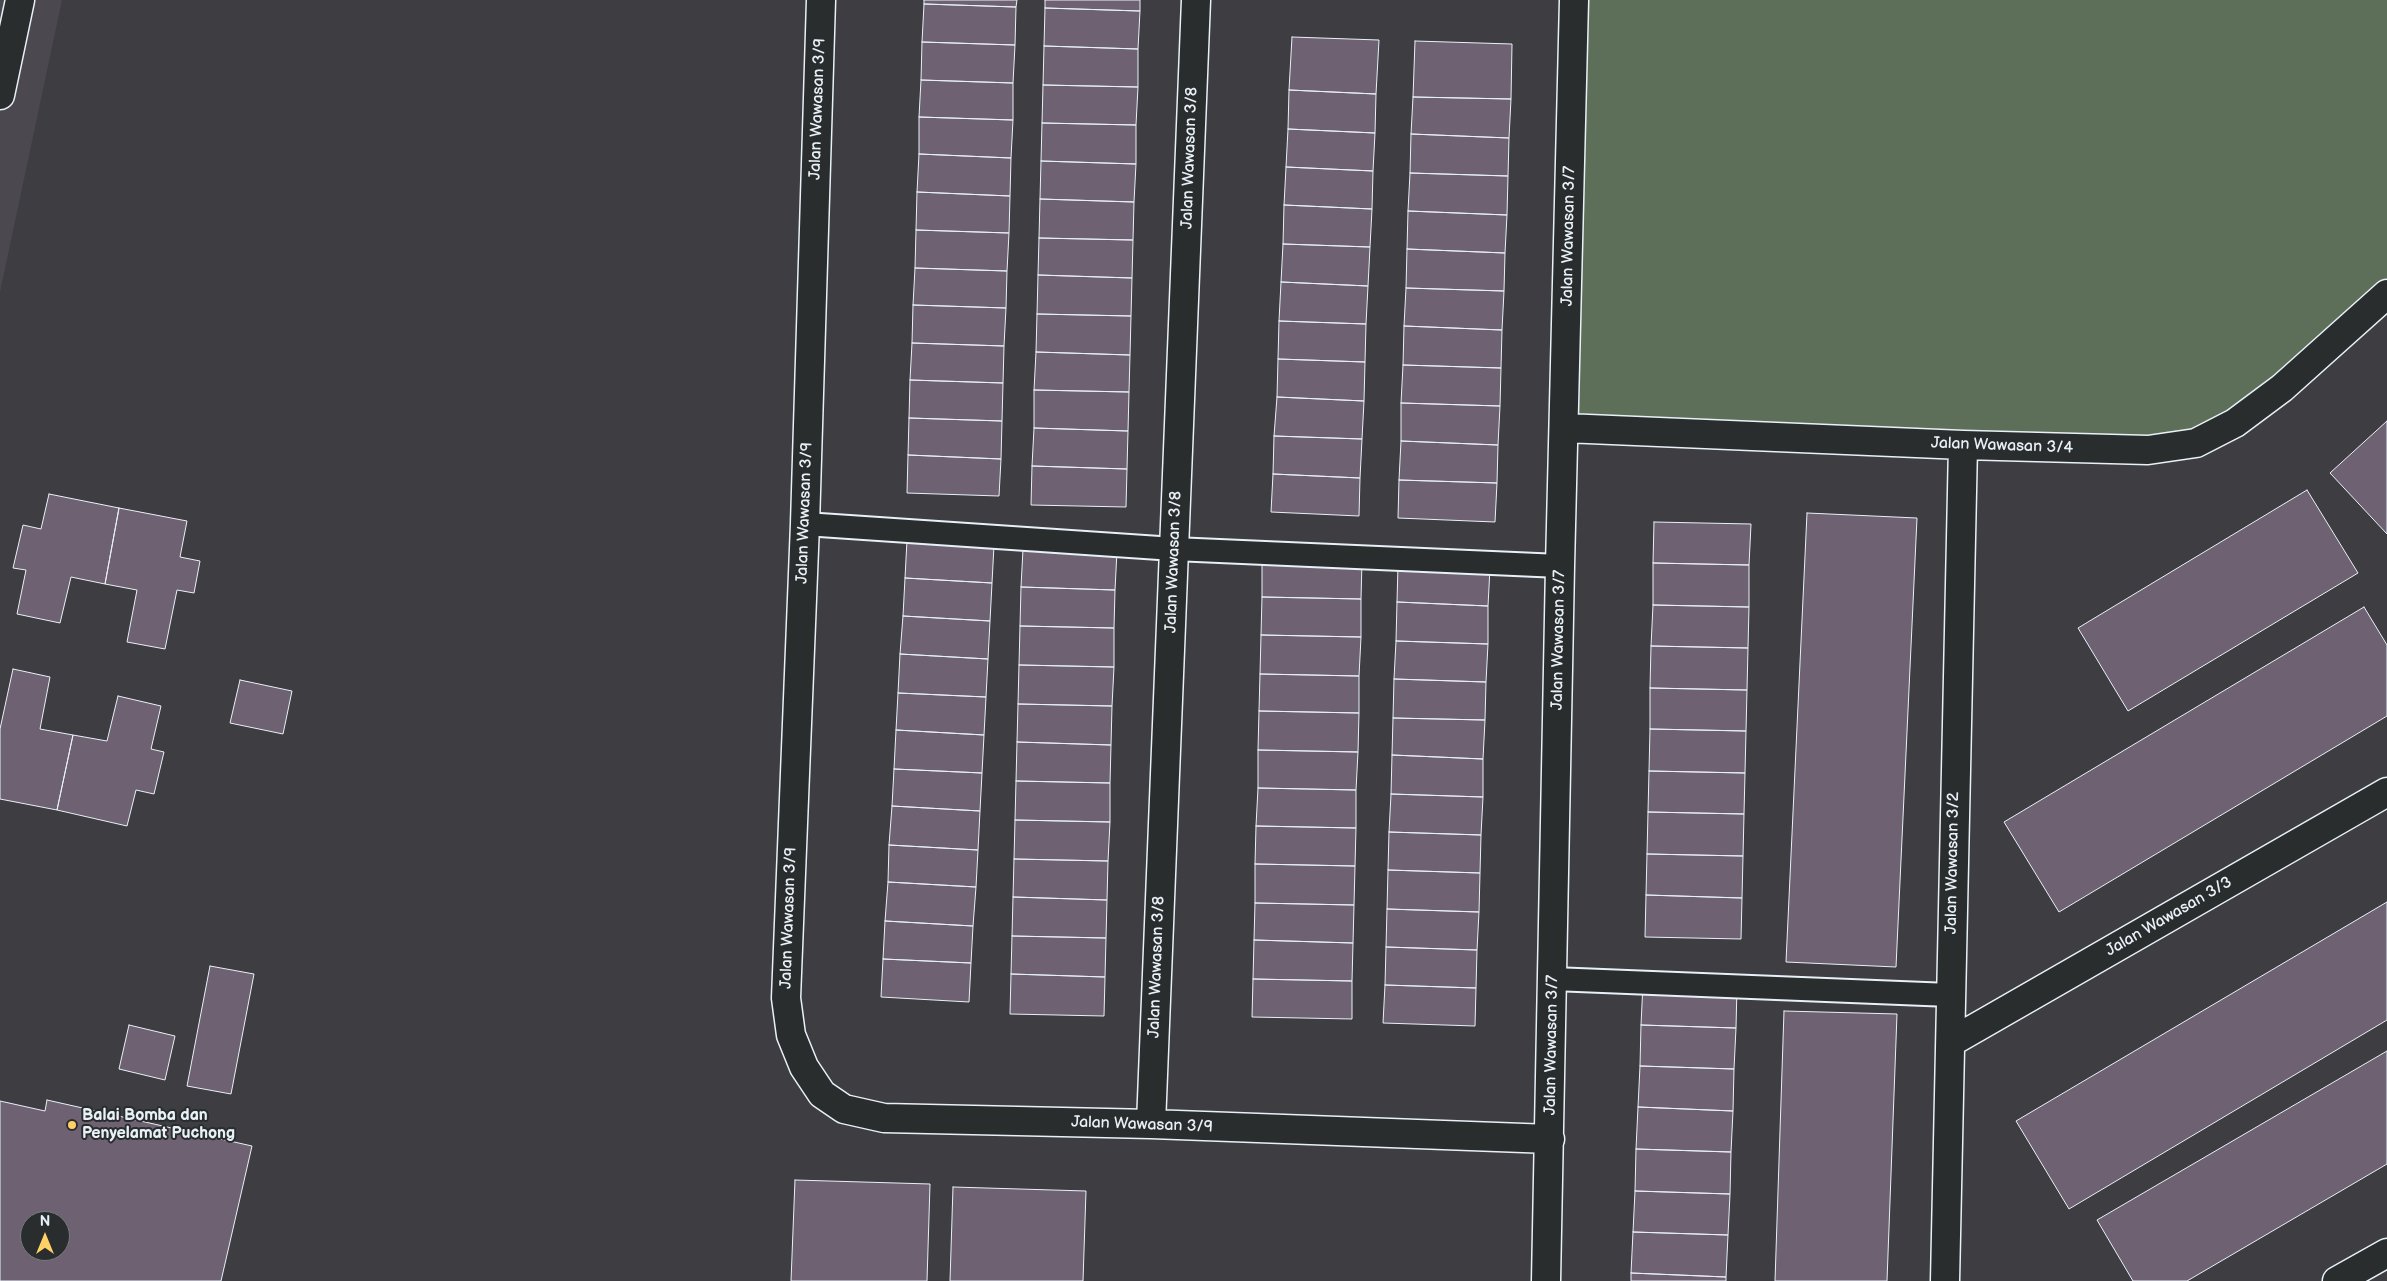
<!DOCTYPE html>
<html>
<head>
<meta charset="utf-8">
<style>
  body { margin:0 }
  #map { position:relative; width:2387px; height:1281px; overflow:hidden; background:#3e3d42; font-family:"Balsamiq Sans",sans-serif }
  canvas { display:block }
  .north { position:absolute; left:20px; top:1211px; width:50px; height:50px; box-sizing:border-box; background:#2a2d2e; border:1px solid #767b7f; border-radius:50%; rotate:0deg; font-size:14px; font-weight:700; line-height:20px; text-align:center; color:#e8f1f8 }
  .north::after { content:''; display:block; margin:auto; width:18px; height:22px; background:#ffd166; clip-path:polygon(50% 0,100% 100%,50% 72%,0 100%) }
</style>
</head>
<body>
<div id="map">
<canvas width="2387" height="1281"></canvas>
<div class="north">N</div>
</div>
<script>
const c = document.querySelector('canvas').getContext('2d');
c.lineJoin = 'round';
function fill(path, color) { c.fillStyle = color; c.fill(path, 'evenodd'); }
const toPath = rows => new Path2D(rows.map(r => 'M' + r).join(''));
function trace(path, color, width, dash) { c.strokeStyle = color; c.lineWidth = width; c.lineCap = dash ? 'butt' : 'round'; c.setLineDash(dash || []); c.stroke(path); }
function write(font, color, halo, rows, align = 'center') {
  c.font = font + ' "Balsamiq Sans",sans-serif'; c.lineWidth = 4; c.setLineDash([]); c.textBaseline = 'middle'; c.strokeStyle = halo; c.fillStyle = color; for (const [text, x, y, turn = 0] of rows) {
    c.save(); c.translate(x, y); c.rotate((+turn || 0) * Math.PI / 180); c.textAlign = isNaN(turn) ? turn : align; if (halo) c.strokeText(text, 0, 0); c.fillText(text, 0, 0); c.restore();
  }
}
const built = toPath([
  [0,0,62,0,0,292]
]);
const green = toPath([
  [1579,0,2387,0,2387,294,2196,443,1565,428]
]);
const building = toPath([
  [924,0,1017,0,1016,7,924,4,924,0],
  [1045,0,1140,0,1140,11,1045,8,1045,0],
  [924,4,1016,7,1015,45,922,42,924,4],
  [1045,8,1140,11,1138,49,1044,46,1045,8],
  [1292,37,1379,40,1376,94,1289,90,1292,37],
  [1415,41,1512,44,1511,99,1413,97,1415,41],
  [922,42,1015,45,1013,83,921,80,922,42],
  [1044,46,1138,49,1138,87,1043,85,1044,46],
  [921,80,1013,83,1013,120,919,117,921,80],
  [1043,85,1138,87,1136,125,1042,123,1043,85],
  [1289,90,1376,94,1375,133,1288,129,1289,90],
  [1413,97,1511,99,1509,138,1411,134,1413,97],
  [919,117,1013,120,1011,158,919,154,919,117],
  [1042,123,1136,125,1136,164,1041,161,1042,123],
  [1288,129,1375,133,1373,171,1286,167,1288,129],
  [1411,134,1509,138,1508,176,1410,173,1411,134],
  [919,154,1011,158,1010,196,917,192,919,154],
  [1041,161,1136,164,1134,202,1040,199,1041,161],
  [1286,167,1373,171,1372,209,1284,205,1286,167],
  [1410,173,1508,176,1507,215,1408,211,1410,173],
  [917,192,1010,196,1009,233,916,230,917,192],
  [1040,199,1134,202,1133,240,1039,238,1040,199],
  [1284,205,1372,209,1370,247,1283,244,1284,205],
  [1408,211,1507,215,1505,253,1407,249,1408,211],
  [916,230,1009,233,1007,271,915,268,916,230],
  [1039,238,1133,240,1132,278,1038,275,1039,238],
  [1283,244,1370,247,1368,286,1281,282,1283,244],
  [1407,249,1505,253,1504,291,1406,288,1407,249],
  [915,268,1007,271,1006,308,913,305,915,268],
  [1038,275,1132,278,1131,316,1037,314,1038,275],
  [1281,282,1368,286,1366,324,1279,321,1281,282],
  [1406,288,1504,291,1502,330,1404,326,1406,288],
  [913,305,1006,308,1004,346,912,343,913,305],
  [1037,314,1131,316,1130,355,1036,352,1037,314],
  [1279,321,1366,324,1365,362,1278,359,1279,321],
  [1404,326,1502,330,1501,368,1403,365,1404,326],
  [912,343,1004,346,1003,383,910,380,912,343],
  [1036,352,1130,355,1129,392,1034,390,1036,352],
  [1278,359,1365,362,1364,401,1277,397,1278,359],
  [1403,365,1501,368,1500,406,1401,403,1403,365],
  [910,380,1003,383,1002,421,909,418,910,380],
  [1034,390,1129,392,1128,431,1034,428,1034,390],
  [1277,397,1364,401,1362,439,1274,436,1277,397],
  [1401,403,1500,406,1498,445,1401,441,1401,403],
  [909,418,1002,421,1001,459,908,455,909,418],
  [2387,421,2387,534,2330,473,2387,421],
  [1034,428,1128,431,1127,469,1032,466,1034,428],
  [1274,436,1362,439,1360,478,1273,474,1274,436],
  [1401,441,1498,445,1497,483,1399,480,1401,441],
  [908,455,1001,459,999,496,907,493,908,455],
  [1032,466,1127,469,1126,507,1031,505,1032,466],
  [1273,474,1360,478,1359,516,1271,512,1273,474],
  [1399,480,1497,483,1495,522,1398,518,1399,480],
  [2307,490,2358,573,2128,711,2078,628,2307,490],
  [49,494,119,508,105,584,71,577,60,623,17,614,26,570,13,568,23,525,41,529,49,494],
  [119,508,187,521,180,557,200,561,194,593,177,590,165,649,127,642,137,590,105,584,119,508],
  [1807,513,1917,518,1896,967,1786,962,1807,513],
  [1654,522,1751,524,1749,565,1653,563,1654,522],
  [907,540,994,545,992,583,905,578,907,540],
  [1023,549,1117,551,1115,590,1021,587,1023,549],
  [1262,559,1362,561,1361,599,1262,597,1262,559],
  [1653,563,1749,565,1749,607,1653,605,1653,563],
  [1398,565,1490,568,1488,606,1397,602,1398,565],
  [905,578,992,583,990,621,903,616,905,578],
  [1021,587,1115,590,1114,628,1020,626,1021,587],
  [1262,597,1361,599,1361,637,1261,635,1262,597],
  [1397,602,1488,606,1488,644,1396,641,1397,602],
  [1653,605,1749,607,1748,648,1651,646,1653,605],
  [2364,607,2387,645,2387,716,2059,912,2004,822,2364,607],
  [903,616,990,621,988,659,900,654,903,616],
  [1020,626,1114,628,1114,667,1019,665,1020,626],
  [1261,635,1361,637,1359,676,1260,674,1261,635],
  [1396,641,1488,644,1486,682,1394,679,1396,641],
  [1651,646,1748,648,1747,690,1650,688,1651,646],
  [900,654,988,659,986,697,898,693,900,654],
  [1019,665,1114,667,1112,706,1018,704,1019,665],
  [13,669,50,677,40,729,73,735,57,810,0,799,0,729,13,669],
  [1260,674,1359,676,1359,713,1259,711,1260,674],
  [1394,679,1486,682,1485,720,1393,718,1394,679],
  [240,680,292,691,283,734,230,723,240,680],
  [1650,688,1747,690,1746,731,1650,729,1650,688],
  [898,693,986,697,984,735,896,730,898,693],
  [118,696,161,706,151,749,164,752,154,794,136,790,127,826,57,810,73,735,107,741,118,696],
  [1018,704,1112,706,1111,745,1017,742,1018,704],
  [1259,711,1359,713,1358,752,1258,750,1259,711],
  [1393,718,1485,720,1483,759,1392,755,1393,718],
  [1650,729,1746,731,1745,773,1649,771,1650,729],
  [896,730,984,735,982,773,894,769,896,730],
  [1017,742,1111,745,1110,783,1016,781,1017,742],
  [1258,750,1358,752,1356,790,1258,788,1258,750],
  [1392,755,1483,759,1483,797,1391,794,1392,755],
  [894,769,982,773,980,811,892,806,894,769],
  [1649,771,1745,773,1744,814,1648,812,1649,771],
  [1016,781,1110,783,1110,822,1015,820,1016,781],
  [1258,788,1356,790,1356,828,1256,826,1258,788],
  [1391,794,1483,797,1481,835,1389,832,1391,794],
  [892,806,980,811,978,850,889,845,892,806],
  [1648,812,1744,814,1743,856,1647,854,1648,812],
  [1015,820,1110,822,1108,861,1014,859,1015,820],
  [1256,826,1356,828,1355,866,1255,864,1256,826],
  [1389,832,1481,835,1480,873,1388,870,1389,832],
  [889,845,978,850,976,887,888,882,889,845],
  [1647,854,1743,856,1742,898,1646,895,1647,854],
  [1014,859,1108,861,1107,900,1013,897,1014,859],
  [1255,864,1355,866,1354,905,1255,903,1255,864],
  [1388,870,1480,873,1479,912,1387,909,1388,870],
  [888,882,976,887,973,926,885,921,888,882],
  [1646,895,1742,898,1741,939,1645,937,1646,895],
  [1013,897,1107,900,1106,938,1012,936,1013,897],
  [2387,902,2387,1020,2069,1209,2016,1121,2387,902],
  [1255,903,1354,905,1353,943,1254,940,1255,903],
  [1387,909,1479,912,1477,950,1386,947,1387,909],
  [885,921,973,926,971,963,883,959,885,921],
  [1012,936,1106,938,1105,977,1011,974,1012,936],
  [1254,940,1353,943,1352,981,1253,979,1254,940],
  [1386,947,1477,950,1476,988,1385,985,1386,947],
  [883,959,971,963,969,1002,881,997,883,959],
  [210,966,254,974,231,1094,187,1086,210,966],
  [1011,974,1105,977,1104,1016,1010,1014,1011,974],
  [1253,979,1352,981,1352,1019,1252,1017,1253,979],
  [1643,983,1737,986,1736,1028,1641,1025,1643,983],
  [1385,985,1476,988,1475,1026,1383,1023,1385,985],
  [1784,1011,1897,1014,1887,1281,1775,1281,1784,1011],
  [129,1025,175,1036,165,1080,119,1069,129,1025],
  [1641,1025,1736,1028,1734,1069,1640,1066,1641,1025],
  [2387,1051,2387,1164,2187,1281,2133,1281,2097,1220,2387,1051],
  [1640,1066,1734,1069,1733,1111,1638,1107,1640,1066],
  [47,1100,252,1146,221,1281,0,1281,0,1101,45,1111,47,1100],
  [30,1221,60,1221,60,1251,30,1251,30,1221],
  [1638,1107,1733,1111,1731,1152,1636,1149,1638,1107],
  [1636,1149,1731,1152,1730,1194,1635,1191,1636,1149],
  [795,1180,930,1184,927,1281,791,1281,795,1180],
  [953,1187,1086,1191,1083,1281,950,1281,953,1187],
  [1635,1191,1730,1194,1728,1235,1633,1232,1635,1191],
  [1633,1232,1728,1235,1726,1277,1631,1273,1633,1232],
  [1631,1273,1726,1277,1726,1281,1631,1281,1631,1273]
]);
const lane = toPath([
  [805,524,1174,549,1560,566],
  [1553,979,1950,995]
]);
const street = toPath([
  [821,0,805,524,786,998,791,1035,804,1067,822,1094,844,1109,884,1118,1151,1124,1550,1139],
  [0,95,20,0],
  [1565,428,1963,445,2148,450,2196,443,2235,423,2282,388,2387,294],
  [1951,1042,2387,792],
  [1151,1124,1196,0],
  [1546,1281,1560,566,1574,0],
  [1945,1281,1963,445],
  [2337,1281,2387,1253]
]);
const markers = [
  [72,1125,5,"#ffd166"]
];
const streetNames = [
  ["Jalan Wawasan 3/9",818,109,-88],
  ["Jalan Wawasan 3/8",1190,158,-88],
  ["Jalan Wawasan 3/7",1569,236,-89],
  ["Jalan Wawasan 3/4",2002,446,2],
  ["Jalan Wawasan 3/9",805,513,-88],
  ["Jalan Wawasan 3/8",1174,562,-88],
  ["Jalan Wawasan 3/7",1559,640,-89],
  ["Jalan Wawasan 3/2",1953,863,-89],
  ["Jalan Wawasan 3/3",2169,917,-30],
  ["Jalan Wawasan 3/9",789,918,-88],
  ["Jalan Wawasan 3/8",1157,967,-88],
  ["Jalan Wawasan 3/7",1552,1045,-89],
  ["Jalan Wawasan 3/9",1142,1125,2]
];
const poiNames = [
  ["Balai Bomba dan",82,1116],
  ["Penyelamat Puchong",82,1134]
];
fill(built, '#4c4850');
fill(green, '#5d6f58');
fill(building, '#6e6272');
trace(building, '#e8f1f8', 1);
trace(lane, '#e8f1f8', 26);
trace(street, '#e8f1f8', 31);
trace(lane, '#2a2d2e', 22);
trace(street, '#2a2d2e', 28);
for (const [x, y, r, color] of markers) { const dot = new Path2D(); dot.arc(x, y, r, 0, 2 * Math.PI); c.fillStyle = color; c.fill(dot); trace(dot, '#2a2d2e', 2); }
write('16px', '#e8f1f8', '#2a2d2e', streetNames);
write('bold 16px', '#e8f1f8', '#2a2d2e', poiNames, 'left');
</script>
</body>
</html>
